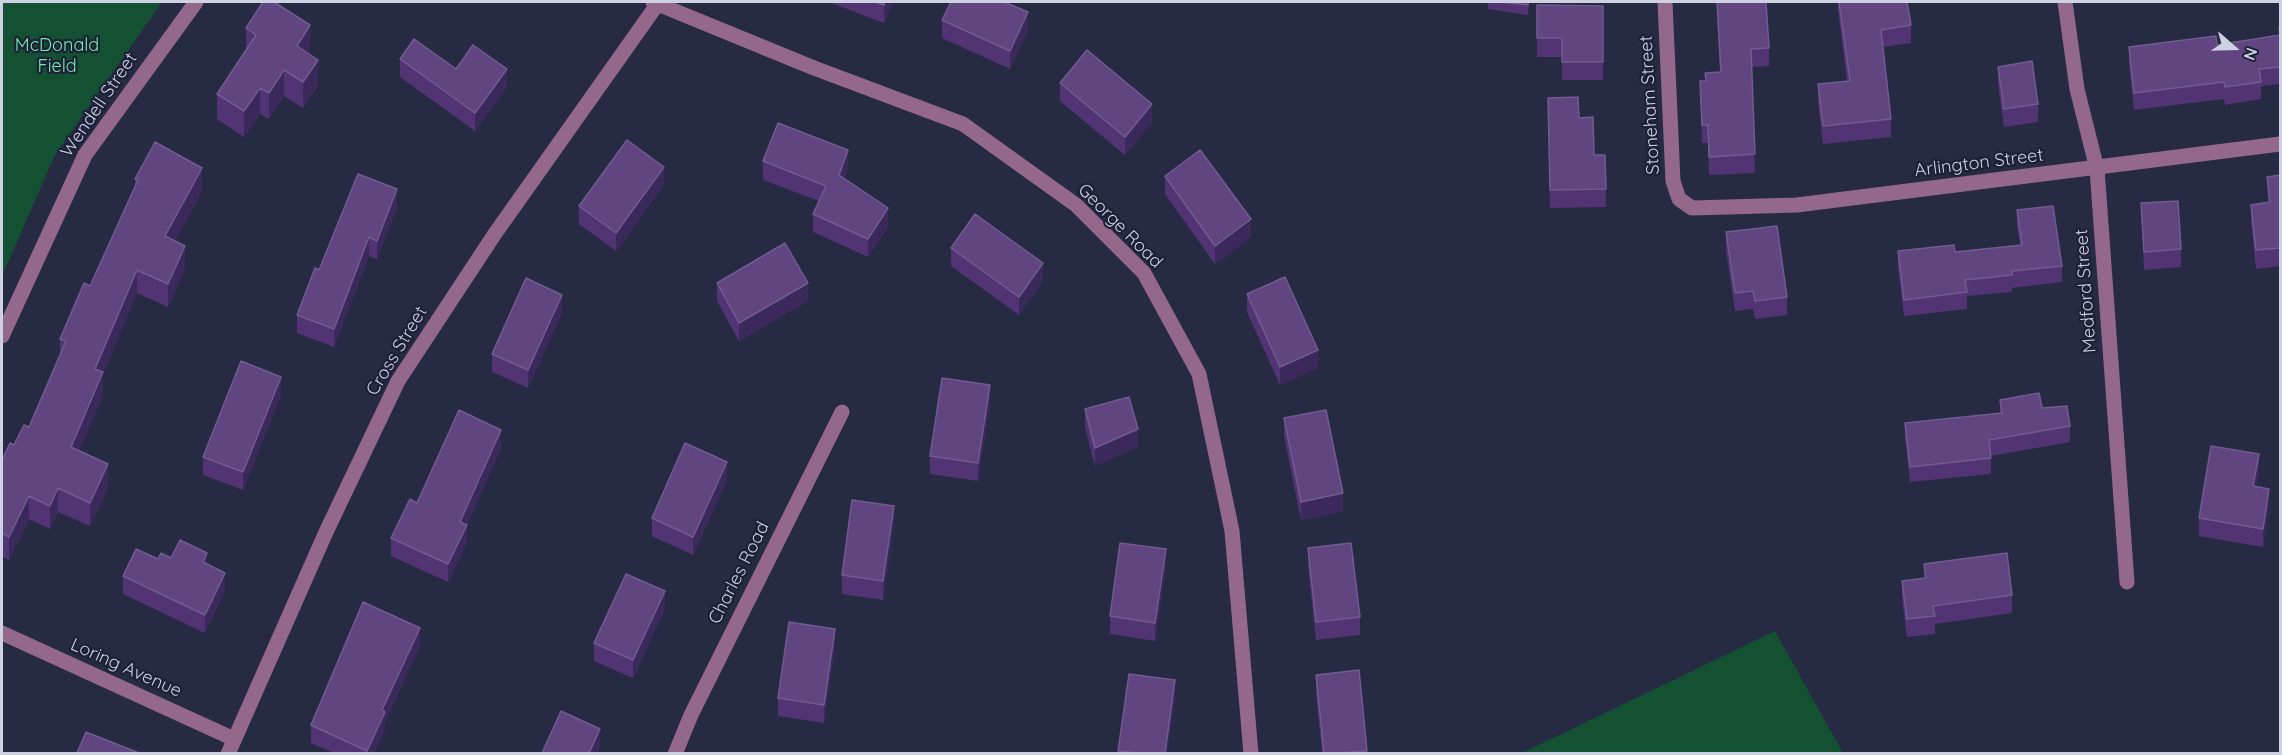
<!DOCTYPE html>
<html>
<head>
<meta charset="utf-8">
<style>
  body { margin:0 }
  #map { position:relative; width:2282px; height:755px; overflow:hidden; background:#272a43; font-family:Quicksand,sans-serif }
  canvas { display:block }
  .frame { position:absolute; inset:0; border:3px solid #ced1e2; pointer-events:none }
  .north { position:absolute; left:2204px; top:18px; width:60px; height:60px; -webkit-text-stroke:4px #1d2039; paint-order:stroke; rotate:110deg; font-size:16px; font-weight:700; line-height:24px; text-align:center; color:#ced1e2 }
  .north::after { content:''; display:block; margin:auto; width:21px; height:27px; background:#ced1e2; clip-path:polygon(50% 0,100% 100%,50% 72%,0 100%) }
</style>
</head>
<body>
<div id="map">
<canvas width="2282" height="755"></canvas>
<div class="frame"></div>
<div class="north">N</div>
</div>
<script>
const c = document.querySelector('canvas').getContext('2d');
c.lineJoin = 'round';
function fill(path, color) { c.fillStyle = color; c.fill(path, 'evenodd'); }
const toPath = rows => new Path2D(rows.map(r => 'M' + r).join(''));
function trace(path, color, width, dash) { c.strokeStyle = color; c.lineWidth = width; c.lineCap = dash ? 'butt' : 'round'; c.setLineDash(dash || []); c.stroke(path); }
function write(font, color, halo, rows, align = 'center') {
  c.font = font + ' Quicksand,sans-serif'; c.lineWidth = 4.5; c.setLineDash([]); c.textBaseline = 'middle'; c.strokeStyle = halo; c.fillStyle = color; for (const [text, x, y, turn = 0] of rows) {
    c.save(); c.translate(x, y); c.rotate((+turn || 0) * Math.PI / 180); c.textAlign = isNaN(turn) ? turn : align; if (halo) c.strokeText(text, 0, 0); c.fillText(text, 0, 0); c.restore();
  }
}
const green = toPath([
  [2,2,162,2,55,155,2,276],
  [1775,631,1843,753,1522,753]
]);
const minor = toPath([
  [653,2,814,68,963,124,1076,205,1144,273,1199,374,1232,531,1251,754],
  [1665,2,1673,181,1679,199,1692,208,1797,205,2280,144],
  [2065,2,2077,89,2097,169,2127,582],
  [2,336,85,155,196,2],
  [2,633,234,739],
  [228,754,326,532,398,381,494,235,659,2],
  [675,754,691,715,842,412]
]);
const wall = toPath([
  [829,2,893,2,884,23],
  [1488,2,1529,2,1528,15,1488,9],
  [1717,2,1769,48,1769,66,1751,67,1755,173,1709,175,1708,143,1702,143,1700,81,1705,81,1720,72,1717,16],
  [1838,2,1907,2,1911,25,1911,43,1883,47,1891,119,1891,137,1823,144,1818,102,1818,84,1847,81,1838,10],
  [1537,5,1603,6,1603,80,1562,80,1562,57,1537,57],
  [942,20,1028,30,1010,69,942,38],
  [2280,27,2280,84,2261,86,2261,99,2225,105,2224,99,2134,110,2129,65,2129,47,2217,45,2279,36,2279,28],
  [246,28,310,51,308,54,318,86,303,108,284,96,269,119,260,114,244,137,217,119,217,94,246,50],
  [400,59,456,69,507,87,475,131,400,77],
  [1998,67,2038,104,2038,122,2004,127,1998,85],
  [1060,83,1152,122,1125,155,1060,101],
  [1548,98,1579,118,1594,155,1605,155,1606,207,1550,208],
  [763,161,848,168,844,179,888,227,868,257,813,232,813,214,819,201,763,180],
  [2280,175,2280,266,2256,269,2251,223,2251,205,2268,203,2267,177],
  [1165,176,1251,237,1215,264,1165,194],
  [135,179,202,191,175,241,185,269,168,307,137,293,103,374,103,395,79,451,108,488,90,526,58,512,50,529,29,519,9,560,2,557,2,460,29,427,60,354,60,339,90,286,135,186],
  [664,185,616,251,579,224,579,206],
  [2141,203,2181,249,2181,267,2144,270],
  [397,207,377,259,369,256,334,347,297,333,297,315,319,270],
  [2017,210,2062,266,2062,282,2012,288,2012,292,1967,296,1967,309,1904,316,1898,268,1898,251,1955,252,2020,245,2017,227],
  [1726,232,1787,297,1787,315,1755,319,1753,309,1735,311,1726,250],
  [951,248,1043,281,1019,315,951,266],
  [717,283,808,301,739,341,717,301],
  [1247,294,1318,368,1280,385,1247,312],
  [562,313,528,388,492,372,492,354],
  [281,395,243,490,203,475,203,457],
  [2000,400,2042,408,2070,426,2070,442,1991,456,1991,474,1910,482,1905,438,1905,423,2000,413],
  [990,403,978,481,930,474,930,456],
  [1085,409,1138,447,1095,466,1085,427],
  [1284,418,1343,511,1301,520,1284,436],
  [501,448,467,525,467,543,448,582,391,556,391,538],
  [2259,472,2256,487,2269,507,2263,547,2199,536,2199,518],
  [727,480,693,555,652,536,652,518],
  [894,524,883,600,842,594,842,575],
  [1308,548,1360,617,1360,635,1316,640,1308,566],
  [171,558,207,564,225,591,205,633,123,594,123,576,158,559],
  [1924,564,2012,595,2012,613,1935,624,1935,634,1907,637,1902,599,1902,581,1924,578],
  [1166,567,1155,641,1110,634,1110,616],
  [665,609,633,678,594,661,594,643],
  [420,646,385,722,385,730,374,753,334,753,311,743,311,725],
  [835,647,824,723,778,716,778,698],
  [1359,670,1367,753,1322,753,1316,693,1316,675],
  [1175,699,1167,753,1118,753,1118,751]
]);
const shadedWall = toPath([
  [885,2,893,2,884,23,884,5],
  [1028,12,1028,30,1010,69,1010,51],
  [310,25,310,51,297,72,297,46],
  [318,60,318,86,303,108,303,82],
  [507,69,507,87,475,131,475,113],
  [284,70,284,96,269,119,269,93],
  [260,88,260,114,244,137,244,111],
  [1152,104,1152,122,1125,155,1125,137],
  [848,150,848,168,839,193,839,175],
  [664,167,664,185,616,251,616,233],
  [202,168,202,191,165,260,165,236],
  [397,189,397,207,377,259,377,241],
  [888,208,888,227,868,257,868,239],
  [1251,219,1251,237,1215,264,1215,246],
  [369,237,369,256,334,347,334,329],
  [185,246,185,269,168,307,168,284],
  [1043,263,1043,281,1019,315,1019,297],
  [137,270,137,293,103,374,103,395,71,470,71,447,95,369],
  [808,283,808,301,739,341,739,323],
  [562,295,562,313,528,388,528,370],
  [1318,350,1318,368,1280,385,1280,367],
  [281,377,281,395,243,490,243,472],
  [990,385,990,403,978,481,978,463],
  [1138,429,1138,447,1095,466,1095,448],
  [501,430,501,448,465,530,467,525,467,543,448,582,448,564,460,522],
  [2259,454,2259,472,2253,504,2253,486],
  [727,462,727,480,693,555,693,537],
  [108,464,108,488,90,526,90,503],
  [58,488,58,512,50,529,50,506],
  [2269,489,2269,507,2263,547,2263,529],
  [1343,493,1343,511,1301,520,1301,502],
  [29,496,29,519,9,560,9,537],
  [894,506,894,524,883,600,883,581],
  [1166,549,1166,567,1155,641,1155,623],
  [207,553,207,571,203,562],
  [225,573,225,591,205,633,205,615],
  [665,591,665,609,633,678,633,660],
  [420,628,420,646,385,722,385,730,374,753,367,753,367,751,382,710],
  [835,629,835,647,824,723,824,705],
  [1175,680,1175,699,1167,753,1165,753],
  [600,729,600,747,597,753,589,753]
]);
const building = toPath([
  [263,2,274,2,310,25,297,46,318,60,303,82,284,70,269,93,260,88,244,111,217,94,256,35,246,28,263,2],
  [875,2,885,2,884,5,875,2],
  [951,2,1004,2,1028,12,1010,51,942,20,951,2],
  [1501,2,1528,2,1528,5,1501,2],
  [1717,2,1766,2,1769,48,1751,49,1755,154,1709,157,1708,125,1702,125,1700,81,1706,81,1705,73,1721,72,1717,2],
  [1839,2,1907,2,1911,25,1881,30,1891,119,1823,126,1818,84,1850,81,1839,2],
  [1537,5,1603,6,1603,62,1562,62,1562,38,1537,38,1537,5],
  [2280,27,2280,67,2259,69,2261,82,2225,87,2224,82,2134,93,2129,47,2216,36,2217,45,2280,35,2279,28,2280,27],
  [414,39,456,69,473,45,507,69,475,113,400,59,414,39],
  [1087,50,1152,104,1125,137,1060,83,1087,50],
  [2032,61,2038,104,2004,109,1998,67,2032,61],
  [1578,97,1579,118,1593,117,1594,155,1605,155,1606,189,1550,190,1548,98,1578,97],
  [778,123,848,150,839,175,888,208,868,239,813,214,826,186,763,161,778,123],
  [627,140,664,167,616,233,579,206,627,140],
  [155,142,202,168,165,236,185,246,168,284,137,270,95,369,103,372,71,447,108,464,90,503,58,488,50,506,29,496,9,537,2,533,2,460,10,443,14,445,24,425,29,427,66,341,60,339,84,283,90,286,138,180,135,179,155,142],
  [1200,150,1251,219,1215,246,1165,176,1200,150],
  [358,174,397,189,377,241,369,237,334,329,297,315,315,268,319,270,358,174],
  [2280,175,2280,248,2256,250,2251,205,2270,202,2267,177,2280,175],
  [2178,201,2181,249,2144,252,2141,203,2178,201],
  [2053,206,2062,266,2012,271,2012,275,1965,280,1967,292,1904,300,1898,251,1954,245,1955,252,2022,245,2017,210,2053,206],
  [975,214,1043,263,1019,297,951,248,975,214],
  [1777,226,1787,297,1755,301,1753,291,1735,293,1726,232,1777,226],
  [785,243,808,283,739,323,717,283,785,243],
  [1285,277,1318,350,1280,367,1247,294,1285,277],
  [526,278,562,295,528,370,492,354,526,278],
  [241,361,281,377,243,472,203,457,241,361],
  [942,378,990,385,978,463,930,456,942,378],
  [2039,393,2042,408,2067,406,2070,426,1989,440,1991,458,1910,467,1905,423,2002,413,2000,400,2039,393],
  [1129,397,1138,429,1095,448,1085,409,1129,397],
  [459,410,501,430,460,522,467,525,448,564,391,538,410,499,417,503,459,410],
  [1326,410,1343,493,1301,502,1284,418,1326,410],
  [685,443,727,462,693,537,652,518,685,443],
  [2211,446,2259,454,2253,486,2269,489,2263,529,2199,518,2211,446],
  [852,500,894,506,883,581,842,575,852,500],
  [180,540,207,553,203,562,225,573,205,615,123,576,136,549,158,559,161,553,171,558,180,540],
  [1120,543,1166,549,1155,623,1110,616,1120,543],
  [1351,543,1360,617,1316,622,1308,548,1351,543],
  [2007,553,2012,595,1933,606,1935,616,1907,619,1902,581,1926,578,1924,564,2007,553],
  [626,574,665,591,633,660,594,643,626,574],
  [363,602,420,628,382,710,385,712,367,751,311,725,363,602],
  [789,622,835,629,824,705,778,698,789,622],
  [1359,670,1367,751,1337,753,1324,753,1316,675,1359,670],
  [1129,674,1175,680,1165,753,1139,753,1118,751,1129,674],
  [561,711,600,729,589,753,542,753,561,711],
  [86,732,139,753,77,753,86,732]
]);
const parkNames = [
  ["McDonald",57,46],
  ["Field",57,67]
];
const streetNames = [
  ["Wendell Street",99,105,-56],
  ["Stoneham Street",1650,105,-93],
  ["Arlington Street",1979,163,-7],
  ["George Road",1120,226,45],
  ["Medford Street",2086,291,-94],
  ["Cross Street",397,351,-59],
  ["Charles Road",739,573,-63],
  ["Loring Avenue",126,668,24]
];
fill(green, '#145132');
trace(minor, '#94678d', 15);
fill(wall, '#523475');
fill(shadedWall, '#3b295c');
fill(building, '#604581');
trace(building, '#715b90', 1.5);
write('18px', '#75eda8', '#1d2039', parkNames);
write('18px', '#ced1e2', '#1d2039', streetNames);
</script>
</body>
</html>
